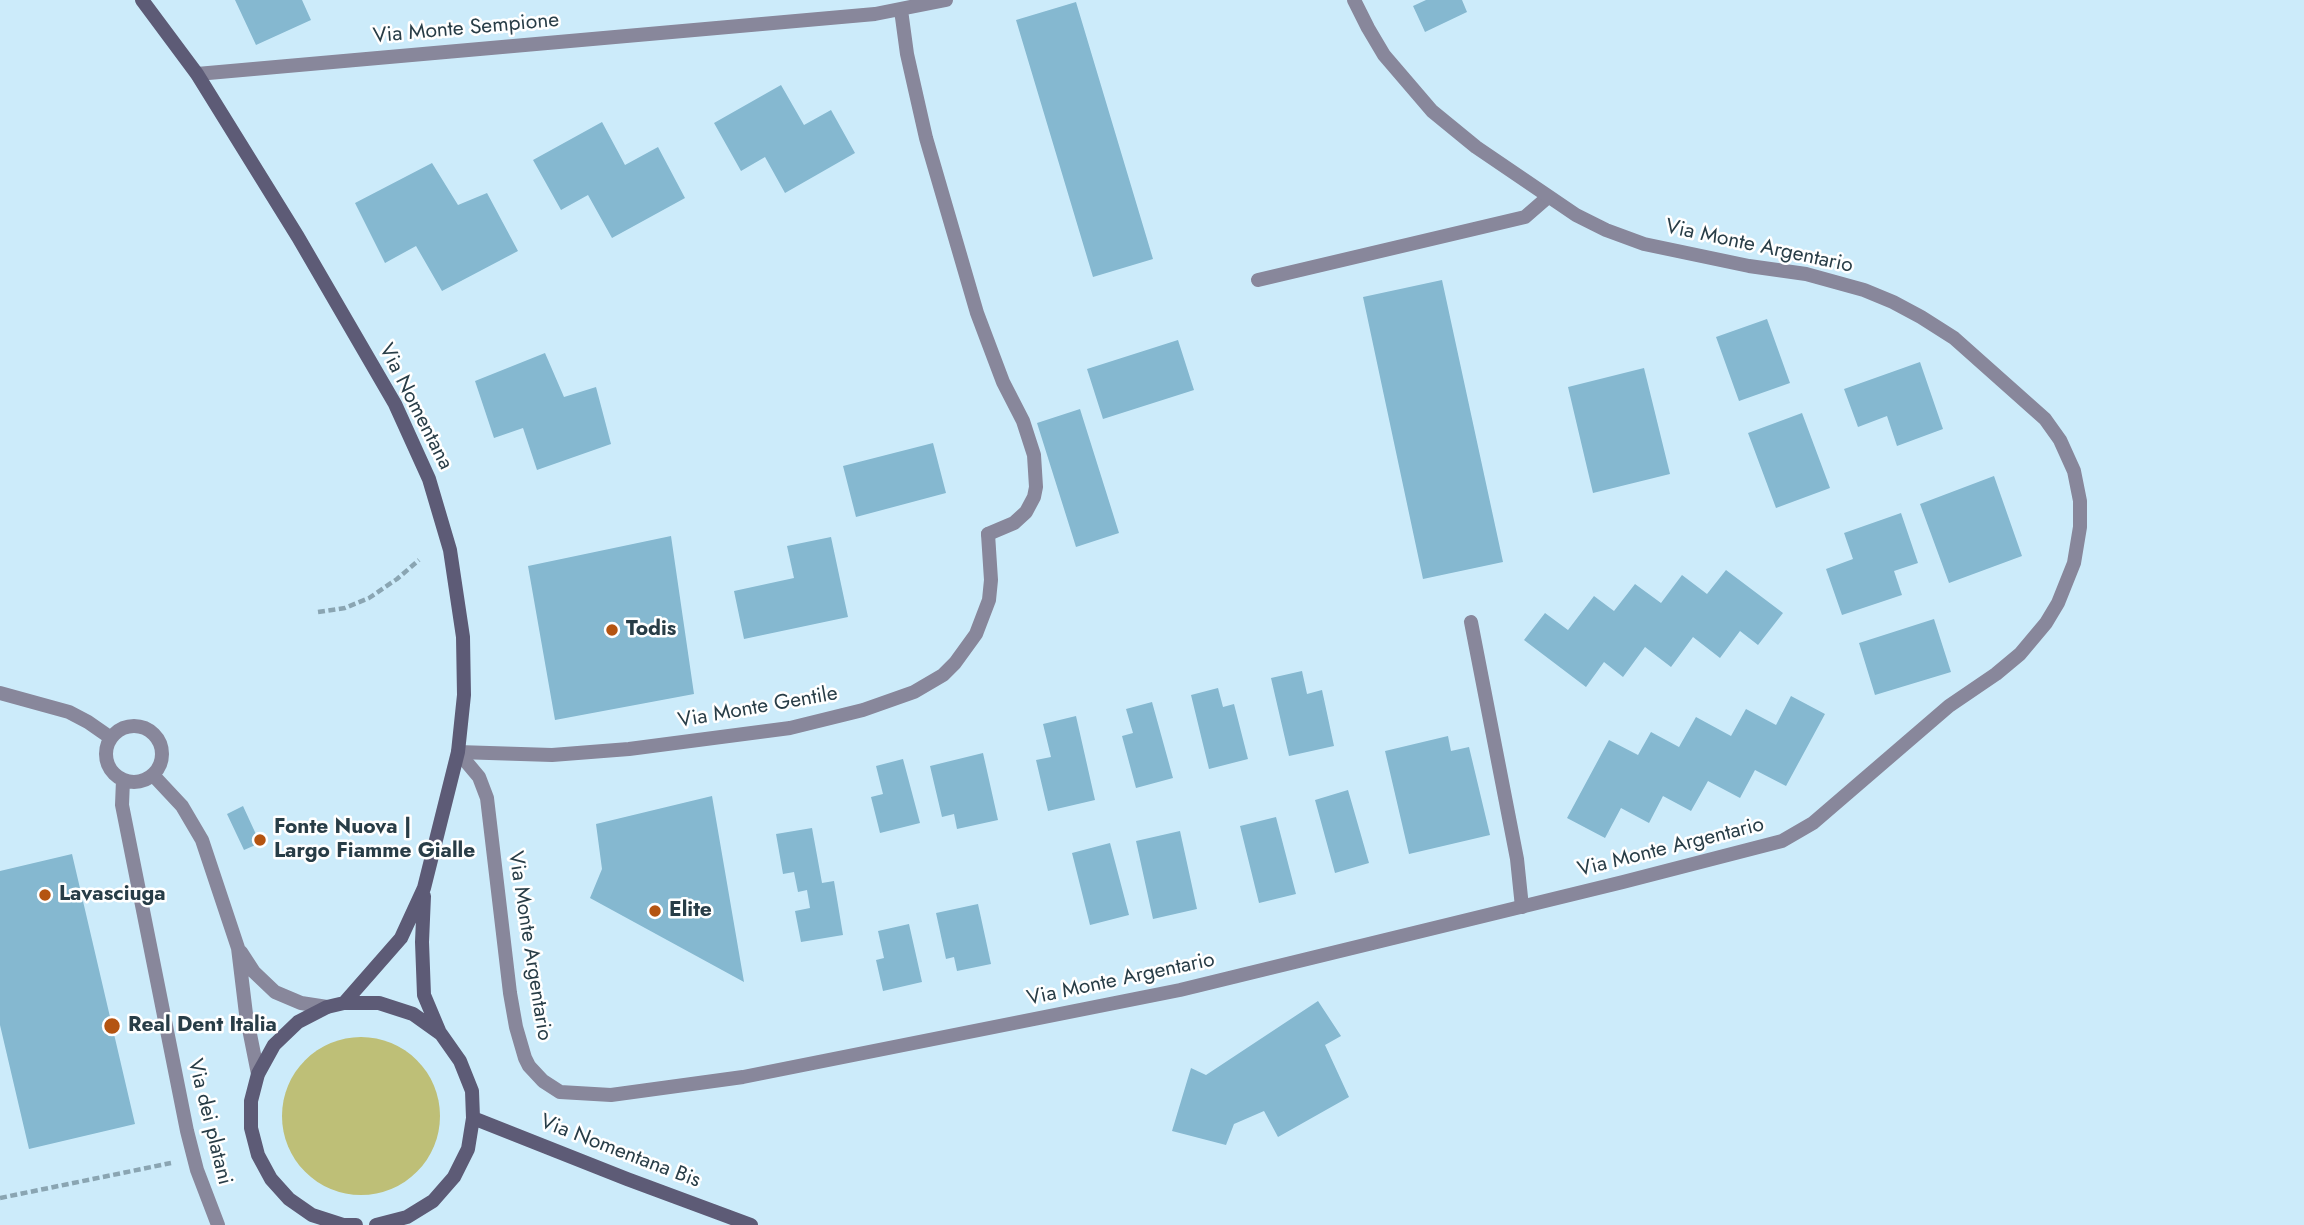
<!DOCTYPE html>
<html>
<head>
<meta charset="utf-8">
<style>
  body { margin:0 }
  canvas { display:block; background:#ccebfa }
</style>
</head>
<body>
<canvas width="2304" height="1225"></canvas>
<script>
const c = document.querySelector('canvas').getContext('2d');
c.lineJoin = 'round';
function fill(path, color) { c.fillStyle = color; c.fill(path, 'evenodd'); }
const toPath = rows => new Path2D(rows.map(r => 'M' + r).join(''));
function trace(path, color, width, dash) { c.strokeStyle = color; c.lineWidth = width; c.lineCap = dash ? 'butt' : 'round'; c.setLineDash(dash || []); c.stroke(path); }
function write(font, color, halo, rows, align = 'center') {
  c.font = font + ' Jost,sans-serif'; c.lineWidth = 5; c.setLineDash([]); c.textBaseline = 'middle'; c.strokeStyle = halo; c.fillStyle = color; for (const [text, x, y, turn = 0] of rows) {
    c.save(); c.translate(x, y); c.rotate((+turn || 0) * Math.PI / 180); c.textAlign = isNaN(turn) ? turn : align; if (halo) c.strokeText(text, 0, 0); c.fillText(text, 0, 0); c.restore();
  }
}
const green = toPath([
  '282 1116a79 79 0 1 1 158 0a79 79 0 1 1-158 0Z'
]);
const building = toPath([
  [235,0,302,0,311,20,256,45],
  [1426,0,1462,0,1467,12,1425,32,1413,6],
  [1076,2,1153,259,1093,277,1016,20],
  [781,85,804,125,831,110,855,153,785,193,765,157,741,171,714,123],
  [602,122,625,165,658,147,685,198,612,238,588,195,561,210,533,160],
  [432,163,458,205,487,193,518,251,442,291,416,246,385,263,355,203],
  [1442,280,1503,562,1423,579,1363,297],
  [1767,319,1790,383,1739,401,1716,337],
  [1178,340,1194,390,1103,419,1087,369],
  [545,353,564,397,596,387,611,444,537,470,523,428,494,438,475,381],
  [1920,362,1943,429,1897,446,1887,416,1858,427,1844,389],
  [1644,368,1670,474,1593,493,1568,387],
  [1080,409,1119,533,1076,547,1037,423],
  [1802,413,1830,488,1776,508,1748,433],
  [933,443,946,493,856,517,843,466],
  [1994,476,2022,556,1949,583,1920,504],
  [1901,513,1918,563,1894,571,1902,595,1842,615,1826,569,1853,559,1844,533],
  [671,536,694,694,555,720,528,566],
  [831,537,848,617,744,639,734,591,794,578,787,546],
  [1726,570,1783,613,1758,645,1740,631,1720,658,1693,637,1671,667,1645,647,1623,677,1604,662,1586,687,1524,640,1545,613,1568,630,1594,596,1614,611,1635,584,1661,603,1682,575,1707,594],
  [1934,619,1951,672,1875,695,1859,643],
  [1302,671,1307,694,1322,690,1334,746,1289,756,1271,678],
  [1218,688,1223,707,1234,704,1248,759,1209,769,1191,695],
  [1791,696,1825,714,1786,786,1755,770,1740,798,1708,781,1691,811,1663,796,1649,823,1621,808,1605,838,1567,818,1609,740,1638,755,1651,732,1679,747,1696,717,1731,736,1746,709,1776,725],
  [1152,702,1173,778,1136,788,1122,736,1133,733,1126,709],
  [1076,716,1095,800,1048,811,1036,760,1051,757,1043,724],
  [1448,736,1451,751,1469,747,1490,835,1409,854,1385,751],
  [983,753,998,820,957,829,954,814,942,817,930,766],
  [903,759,920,823,880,833,871,797,883,794,876,766],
  [1348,790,1369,863,1335,873,1315,800],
  [712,796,744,982,590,898,602,869,596,824],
  [243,806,260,843,244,850,227,814],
  [1276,817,1296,894,1259,903,1240,826],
  [812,828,822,883,834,881,843,935,801,942,795,911,810,908,807,890,798,892,794,872,783,874,776,834],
  [1180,831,1197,909,1153,919,1136,841],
  [1110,843,1129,915,1090,925,1072,853],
  [72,854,135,1124,29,1149,0,1025,0,871],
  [978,904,991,964,957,971,954,957,946,959,936,913],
  [909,924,922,982,883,991,876,960,884,958,878,931],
  [1318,1001,1341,1036,1325,1045,1349,1097,1278,1137,1264,1111,1234,1124,1226,1145,1172,1131,1191,1068,1206,1075]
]);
const path = toPath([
  [318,612,345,608,369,598,397,579,419,560],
  [0,1198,171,1163]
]);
const lane = toPath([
  [1258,280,1525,217,1548,197],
  [1471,622,1517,859,1522,907],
  [458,752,552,755,629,749,790,728,863,710,914,692,943,675,955,663,976,634,989,600,991,580,988,534]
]);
const street = toPath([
  [901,10,907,54,926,138,977,313,1003,382,1023,421,1034,455,1036,487,1034,497,1026,512,1014,523,988,534],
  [197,74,875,14,946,0],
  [0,693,69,712,88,722,111,738],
  '106 754a28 28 0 1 1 56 0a28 28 0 1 1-56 0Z',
  [458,752,479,777,487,798,510,993,516,1027,525,1058,529,1066,543,1081,560,1092,611,1095,743,1077,1180,990,1623,882,1782,841,1813,823,1949,706,1996,674,2020,654,2046,623,2058,603,2074,563,2080,527,2080,501,2074,471,2060,440,2045,419,1954,338,1921,317,1893,302,1864,290,1806,274,1749,266,1644,244,1606,230,1576,215,1476,147,1432,111,1384,55,1368,28,1354,0],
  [153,775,182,806,202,840,238,948,246,1014,258,1074],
  [123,780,122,805,187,1131,197,1170,218,1225],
  [241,952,254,972,275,992,301,1003,327,1007]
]);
const secondary = toPath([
  [142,0,197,74,298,237,395,404,429,479,450,550,463,637,464,695,458,752,424,888,401,938,344,1003],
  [424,896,422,942,424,995,440,1033],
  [473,1118,627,1179,751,1225],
  [356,1225,343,1225,312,1215,289,1199,271,1179,258,1155,251,1128,251,1101,258,1074,274,1045,298,1022,327,1007,344,1003,379,1003,413,1014,441,1034,460,1061,472,1091,473,1118,468,1149,454,1177,433,1201,407,1217,376,1225]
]);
const markers = [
  [612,630,7,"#b45411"],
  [260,840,7,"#b45411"],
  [45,895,7,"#b45411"],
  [655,911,7,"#b45411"],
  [112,1026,9,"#b45411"]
];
const streetNames = [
  ["Via Monte Sempione",466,29,-5],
  ["Via Monte Argentario",1759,247,12],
  ["Via Nomentana",415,407,63],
  ["Via Monte Gentile",758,708,-10],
  ["Via Monte Argentario",1671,848,-14],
  ["Via Monte Argentario",529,946,81],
  ["Via Monte Argentario",1121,980,-12],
  ["Via dei platani",209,1122,76],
  ["Via Nomentana Bis",620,1152,21]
];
const poiNames = [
  ["Todis",626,630],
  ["Fonte Nuova |",274,828],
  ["Largo Fiamme Gialle",274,852],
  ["Lavasciuga",59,895],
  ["Elite",669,911],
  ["Real Dent Italia",128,1026]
];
fill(green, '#bebf77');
fill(building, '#85b8d0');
trace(path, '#8aa5b2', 4.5, [7, 3.5]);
trace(lane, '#88879b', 14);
trace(street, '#88879b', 14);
trace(secondary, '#5d5b76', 14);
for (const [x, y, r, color] of markers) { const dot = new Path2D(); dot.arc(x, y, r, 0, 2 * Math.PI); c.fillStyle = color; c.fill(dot); trace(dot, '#fff', 2.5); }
write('21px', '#283d47', '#fff', streetNames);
write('bold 21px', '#283d47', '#fff', poiNames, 'left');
</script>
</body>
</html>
